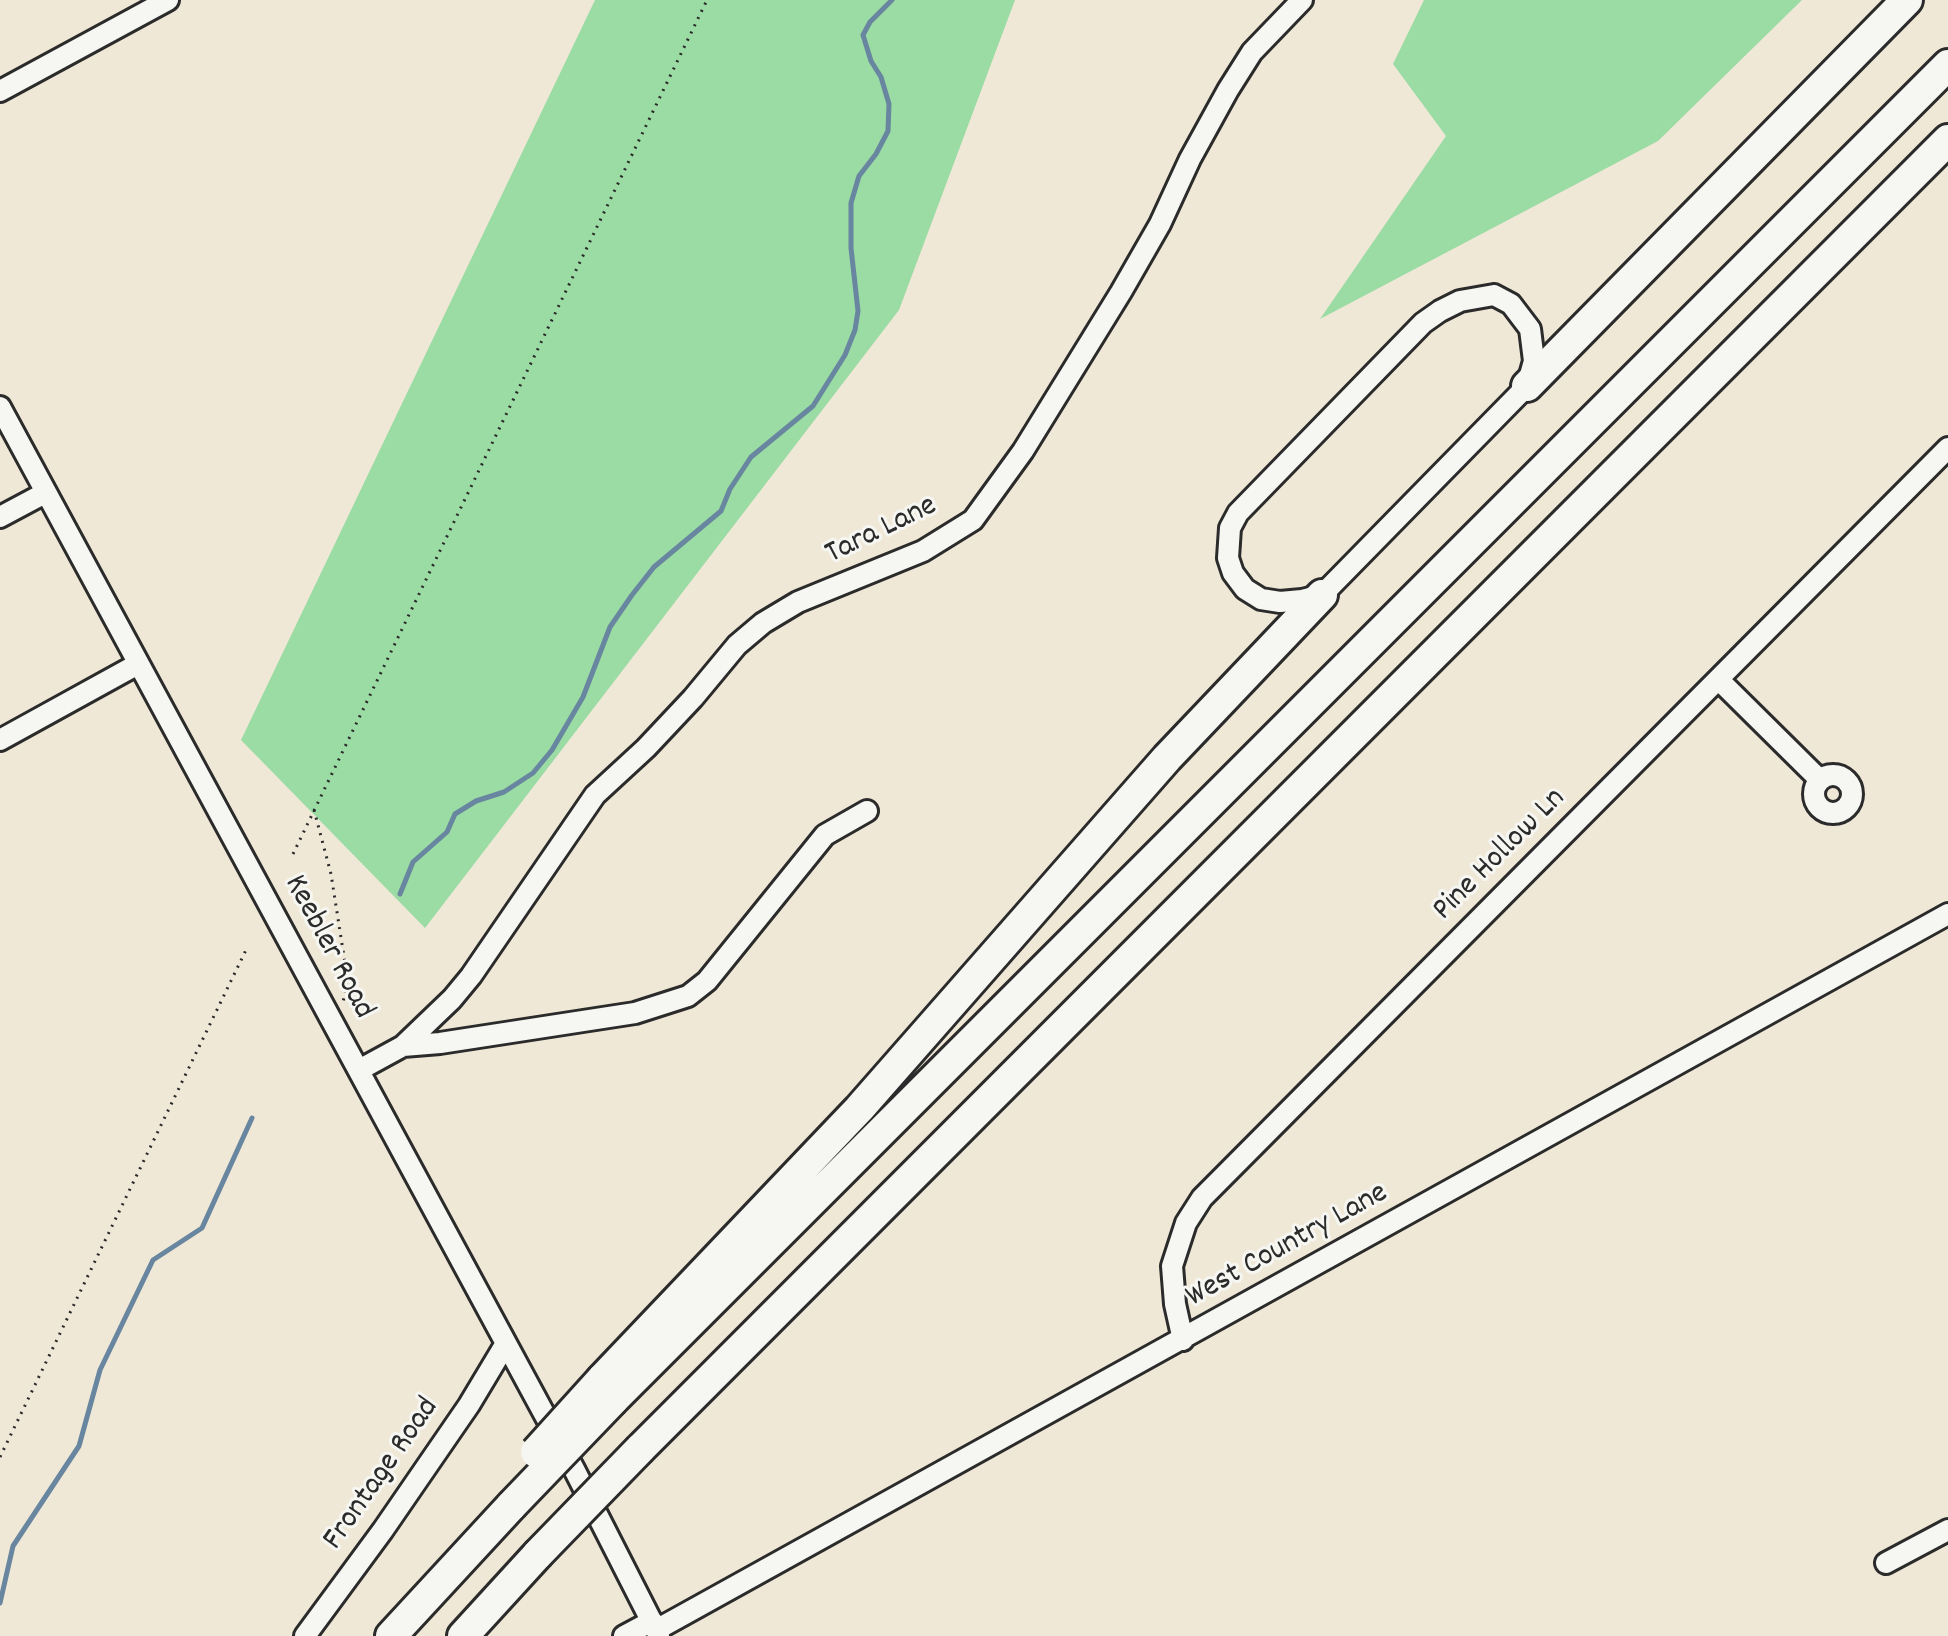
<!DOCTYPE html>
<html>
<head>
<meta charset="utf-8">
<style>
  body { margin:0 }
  canvas { display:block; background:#f0e8d7 }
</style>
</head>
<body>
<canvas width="1948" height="1636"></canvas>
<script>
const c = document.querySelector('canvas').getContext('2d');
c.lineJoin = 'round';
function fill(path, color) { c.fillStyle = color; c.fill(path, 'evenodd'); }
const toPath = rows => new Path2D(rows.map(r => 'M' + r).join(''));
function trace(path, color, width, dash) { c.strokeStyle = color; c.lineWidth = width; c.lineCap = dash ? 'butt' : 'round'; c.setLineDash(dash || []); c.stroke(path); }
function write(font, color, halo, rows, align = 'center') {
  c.font = font + ' Dekko,sans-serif'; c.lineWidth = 6; c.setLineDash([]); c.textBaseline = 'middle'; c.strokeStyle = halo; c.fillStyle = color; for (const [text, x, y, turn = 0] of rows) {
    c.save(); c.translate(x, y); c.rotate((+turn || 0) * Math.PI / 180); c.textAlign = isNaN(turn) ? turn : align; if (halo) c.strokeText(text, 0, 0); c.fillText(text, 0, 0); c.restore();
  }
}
const green = toPath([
  [595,0,1015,0,899,310,425,928,241,740],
  [1424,0,1802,0,1658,141,1320,319,1446,136,1393,64]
]);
const stream = toPath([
  [400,894,413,862,447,832,455,814,476,801,504,792,533,773,552,750,583,697,610,627,632,595,654,567,721,511,730,489,751,457,813,406,845,355,855,330,858,311,851,248,851,203,859,176,876,154,888,131,889,104,881,77,871,61,863,35,870,22,892,0],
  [0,1603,13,1546,79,1446,100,1370,153,1260,202,1228,252,1118]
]);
const path = toPath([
  [314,810,331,874,345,963,346,989,343,1002],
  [293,854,707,0],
  [0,1457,246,950]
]);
const minor = toPath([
  [0,91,168,0],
  [1494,295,1511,304,1530,329,1534,361,1527,386,1322,595,1302,600,1280,602,1261,599,1245,589,1233,573,1228,558,1230,528,1238,513,1423,323,1440,311,1460,301,1494,295],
  [0,407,574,1469,659,1636],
  [0,517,45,493],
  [1719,680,1820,780],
  [0,740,138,664],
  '1814 794a19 19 0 1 1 38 0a19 19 0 1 1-38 0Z',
  [403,1046,440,1043,635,1013,688,996,707,981,825,835,867,811],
  [359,1070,403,1046,452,999,471,976,595,795,646,748,693,698,737,645,763,623,798,602,923,551,973,520,1023,451,1121,292,1160,224,1190,159,1228,90,1252,52,1302,0],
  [1183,1340,1175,1304,1172,1266,1186,1223,1202,1198,1948,448],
  [1886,1563,1948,1530],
  [656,1630,1948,914],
  [305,1636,383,1530,469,1405,505,1345],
  [624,1636,652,1621]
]);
const highway = toPath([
  [1527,386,1907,0],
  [602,1379,859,1109,1167,758,1322,595],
  [613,1400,1948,65],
  [640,1449,1948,140],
  [391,1636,512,1505],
  [463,1636,538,1554]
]);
const highwayBridge = toPath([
  [536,1452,602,1379],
  [512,1505,613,1400],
  [538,1554,640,1449]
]);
const streetNames = [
  ["Tara Lane",882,532,-26],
  ["Pine Hollow Ln",1501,856,-45],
  ["Keebler Road",327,948,62],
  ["West Country Lane",1288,1247,-29],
  ["Frontage Road",383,1475,-55]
];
fill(green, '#9bdba4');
trace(stream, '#68869f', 5);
trace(minor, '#2b2b2b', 26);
trace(highway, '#2b2b2b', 36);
trace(path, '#2b2b2b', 3, [2, 6]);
trace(minor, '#f6f6f2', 20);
trace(highway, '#f6f6f2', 30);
trace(highwayBridge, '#2b2b2b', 36, []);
trace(highwayBridge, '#f6f6f2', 30);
write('32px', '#2b2b2b', '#f6f6f2', streetNames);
</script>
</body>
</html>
